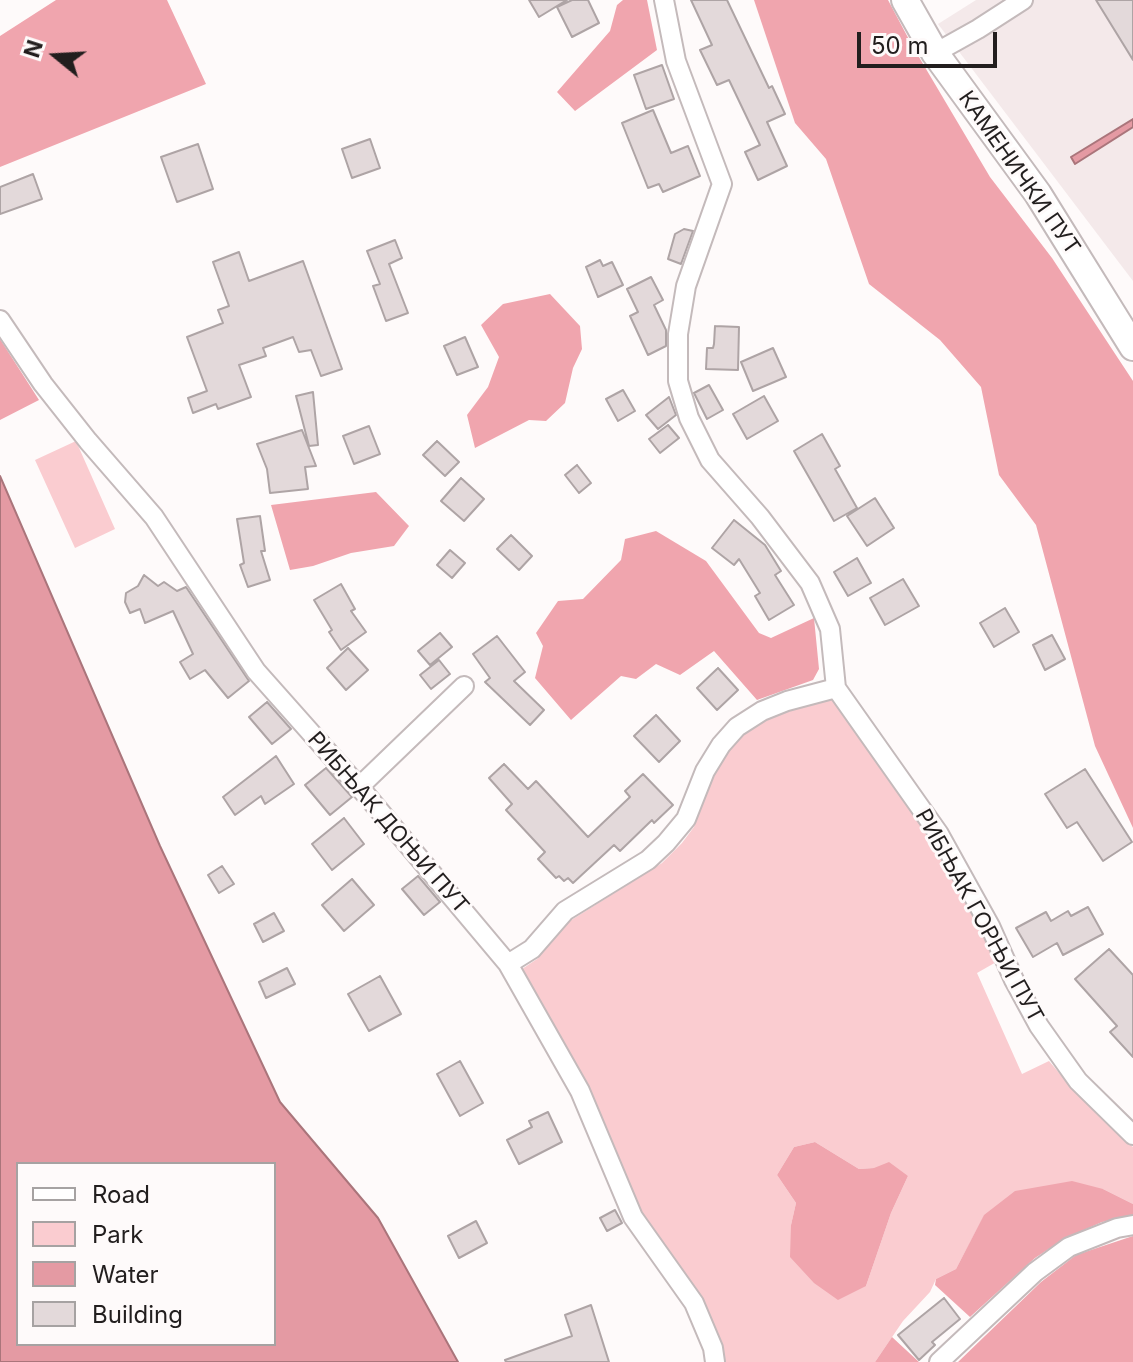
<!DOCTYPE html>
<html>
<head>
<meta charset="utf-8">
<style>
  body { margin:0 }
  #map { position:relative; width:1133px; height:1362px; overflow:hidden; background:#fefafa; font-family:Inter,sans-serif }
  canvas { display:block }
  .legend { position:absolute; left:16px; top:1162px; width:260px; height:184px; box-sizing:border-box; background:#fefafa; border:2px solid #a6a2a2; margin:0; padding:10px 14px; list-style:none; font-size:24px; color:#221e1e }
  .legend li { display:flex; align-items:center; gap:16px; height:40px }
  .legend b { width:40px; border:2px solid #a6a2a2 }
  .north { position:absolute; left:16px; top:16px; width:80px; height:80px; -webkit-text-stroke:6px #fefafa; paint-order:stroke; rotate:288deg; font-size:22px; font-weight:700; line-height:32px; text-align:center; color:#221e1e }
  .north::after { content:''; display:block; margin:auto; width:28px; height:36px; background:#221e1e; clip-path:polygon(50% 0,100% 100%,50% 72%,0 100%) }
  .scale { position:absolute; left:857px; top:32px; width:140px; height:36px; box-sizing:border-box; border:4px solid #221e1e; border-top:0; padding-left:10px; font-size:24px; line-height:28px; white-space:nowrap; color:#221e1e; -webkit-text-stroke:6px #fefafa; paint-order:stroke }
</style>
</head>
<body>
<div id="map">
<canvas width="1133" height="1362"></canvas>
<ul class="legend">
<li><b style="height:10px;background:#fff"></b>Road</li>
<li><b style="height:22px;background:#faccd0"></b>Park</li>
<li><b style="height:22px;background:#e49aa3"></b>Water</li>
<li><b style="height:22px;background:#e3d9da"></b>Building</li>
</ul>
<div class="north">N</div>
<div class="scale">50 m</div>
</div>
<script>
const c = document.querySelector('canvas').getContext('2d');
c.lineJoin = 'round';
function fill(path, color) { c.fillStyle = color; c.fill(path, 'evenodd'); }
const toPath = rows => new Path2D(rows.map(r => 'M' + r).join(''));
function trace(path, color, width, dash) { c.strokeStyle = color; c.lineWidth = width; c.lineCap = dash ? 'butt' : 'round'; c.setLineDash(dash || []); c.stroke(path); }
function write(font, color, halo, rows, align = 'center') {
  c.font = font + ' Inter,sans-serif'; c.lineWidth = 6; c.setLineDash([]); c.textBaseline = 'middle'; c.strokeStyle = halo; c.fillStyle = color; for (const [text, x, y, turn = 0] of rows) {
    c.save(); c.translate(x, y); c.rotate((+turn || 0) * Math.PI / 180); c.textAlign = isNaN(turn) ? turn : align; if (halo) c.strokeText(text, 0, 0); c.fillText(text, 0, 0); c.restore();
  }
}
const built = toPath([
  [976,0,1133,0,1133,281,938,24]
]);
const green = toPath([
  [76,441,115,529,75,548,35,460],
  [833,696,930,834,964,891,998,961,977,973,1022,1074,1049,1061,1072,1088,1133,1147,1133,1204,1103,1189,984,1216,956,1269,936,1279,930,1292,903,1321,875,1362,720,1362,649,1233,626,1184,593,1097,522,969,537,959,565,924,662,863,682,843,694,827,712,777,741,733,781,712],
  [815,1142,859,1169,874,1168,908,1176,891,1213,866,1286,791,1225,796,1203,777,1175,794,1147]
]);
const forest = toPath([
  [56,0,167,0,206,84,0,167,0,36],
  [623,0,647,0,657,50,575,111,557,92,610,31,617,5],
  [754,0,888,0,913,47,990,177,1052,258,1133,381,1133,828,1095,746,1036,525,999,475,981,387,940,340,869,284,826,159,795,123],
  [550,294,580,326,582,349,573,368,565,403,546,421,529,420,475,448,467,415,488,387,499,357,481,325,503,304],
  [0,339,39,400,0,420],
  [376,492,409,526,394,546,351,553,313,566,290,570,271,505],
  [656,531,706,561,759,633,771,638,814,618,819,669,813,680,757,700,714,651,680,675,656,664,636,679,621,676,571,720,535,678,543,646,536,633,558,601,583,599,621,560,625,539],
  [815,1142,859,1169,874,1168,889,1162,908,1176,891,1213,866,1286,838,1300,814,1283,790,1257,791,1225,796,1203,777,1175,794,1147],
  [1072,1181,1103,1189,1133,1204,1133,1217,1102,1222,1064,1239,1035,1258,970,1317,935,1285,936,1279,956,1269,984,1215,1015,1191],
  [1133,1236,1133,1362,958,1362,1041,1282,1076,1255],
  [892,1337,919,1362,875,1362]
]);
const water = toPath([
  [1133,119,1133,127,1075,164,1071,157,1133,119],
  [0,476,160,846,280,1102,378,1218,458,1362,0,1362,0,476],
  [274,1164,274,1344,18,1344,18,1164,274,1164]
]);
const building = toPath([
  [529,0,567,0,539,17,529,0],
  [572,0,588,0,599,23,572,37,557,7,572,0],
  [691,0,727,0,769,88,772,86,785,114,767,122,787,166,758,180,745,152,760,145,729,80,717,85,700,50,712,45,691,0],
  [1096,0,1133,0,1133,60,1096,0],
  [662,65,674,99,646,109,634,75,662,65],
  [653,110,671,153,688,146,700,176,663,192,659,184,648,188,622,123,653,110],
  [370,139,380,168,352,178,342,149,370,139],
  [198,144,213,189,177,202,161,157,198,144],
  [33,174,42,199,0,214,0,187,33,174],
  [684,229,693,231,681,264,668,259,675,234,684,229],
  [395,240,402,258,389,264,408,313,386,321,373,286,380,284,367,251,395,240],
  [239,252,249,281,303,261,342,369,321,376,311,350,299,352,293,337,263,348,266,356,239,365,251,397,218,409,216,404,193,413,188,398,207,391,187,337,223,323,218,310,229,306,213,262,239,252],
  [600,260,603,266,612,262,623,285,598,297,586,267,600,260],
  [651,277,663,300,654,305,666,330,666,346,648,355,630,316,638,312,627,289,651,277],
  [715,326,739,327,738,370,706,369,707,348,713,348,714,344,715,326],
  [465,337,478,367,457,375,444,346,465,337],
  [773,348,786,377,753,391,741,362,773,348],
  [709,385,723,410,707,419,694,393,709,385],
  [623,390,635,411,618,421,606,399,623,390],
  [313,392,318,445,309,446,296,396,313,392],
  [764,396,778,421,747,439,733,414,764,396],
  [669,397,676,415,658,429,646,415,669,397],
  [668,425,679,438,660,453,649,439,668,425],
  [369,426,380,454,354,464,343,436,369,426],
  [302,430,316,466,305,467,308,489,270,493,267,469,257,444,302,430],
  [822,434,840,466,835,469,857,508,834,521,794,451,822,434],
  [437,441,459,462,445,476,423,455,437,441],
  [577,465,591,483,579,493,565,475,577,465],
  [461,478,484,499,464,521,441,501,461,478],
  [875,498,894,528,867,546,847,516,875,498],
  [260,516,265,551,261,551,270,580,248,587,240,565,244,563,237,519,260,516],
  [734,520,765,545,781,571,775,575,794,605,769,620,755,596,760,593,739,559,734,565,712,548,734,520],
  [511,535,532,556,519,570,497,549,511,535],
  [450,550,465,563,452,578,437,565,450,550],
  [857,558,871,583,848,596,834,572,857,558],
  [144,575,158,586,164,582,177,591,186,587,249,681,228,698,205,670,190,679,180,662,193,654,173,611,145,623,140,609,130,613,125,602,126,593,138,586,144,575],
  [903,579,919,606,885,625,870,598,903,579],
  [341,584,355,609,351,611,366,632,341,650,329,632,332,630,314,600,341,584],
  [1005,608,1019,632,994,647,980,623,1005,608],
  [440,633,452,647,430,665,418,651,440,633],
  [1052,635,1065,659,1045,670,1033,645,1052,635],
  [497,636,525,672,514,681,544,710,530,725,485,682,490,678,473,654,497,636],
  [348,648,368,670,346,690,327,668,348,648],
  [439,660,450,674,431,689,420,675,439,660],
  [718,668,738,690,717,710,697,688,718,668],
  [267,702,291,729,272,744,249,717,267,702],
  [656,715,680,741,659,762,634,736,656,715],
  [276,756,294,784,265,804,261,796,235,815,223,797,276,756],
  [504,764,528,789,536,781,588,837,630,797,625,791,643,774,673,805,654,823,652,820,620,851,614,845,573,883,568,878,564,881,559,876,556,878,538,859,545,852,506,810,512,804,489,778,504,764],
  [326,768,352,797,330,815,305,785,326,768],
  [1085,769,1132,842,1103,861,1077,822,1067,828,1045,794,1085,769],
  [344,818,364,844,332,870,312,844,344,818],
  [222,866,234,884,219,893,208,875,222,866],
  [418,876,440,902,424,915,402,889,418,876],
  [352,879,374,905,344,931,322,905,352,879],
  [1088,907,1103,934,1063,955,1057,943,1033,957,1016,928,1046,912,1051,921,1068,911,1071,916,1088,907],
  [274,913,284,931,263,942,254,924,274,913],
  [1109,949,1133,975,1133,1057,1110,1032,1117,1026,1075,979,1109,949],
  [287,968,295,984,266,998,259,982,287,968],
  [380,976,401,1014,369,1031,348,994,380,976],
  [460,1061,483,1103,460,1116,437,1074,460,1061],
  [548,1112,562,1142,519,1164,507,1140,532,1127,529,1121,548,1112],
  [615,1210,622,1223,607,1231,600,1218,615,1210],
  [476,1221,487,1243,459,1258,448,1236,476,1221],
  [944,1298,960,1319,932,1342,935,1345,919,1360,898,1335,944,1298],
  [591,1305,609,1362,506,1362,505,1360,572,1336,565,1315,591,1305]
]);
const minor = toPath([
  [664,0,676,61,722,184,686,286,678,334,678,381,689,418,710,460,760,517,810,583,830,629,836,688,939,834,990,926,1014,980,1039,1026,1078,1081,1133,1135],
  [935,53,978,29,1023,0],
  [0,320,43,384,88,441,154,517,256,671,367,796,508,964,580,1091,633,1217,694,1303,713,1348,715,1362],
  [359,787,464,686],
  [508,964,532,949,565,911,648,860,666,843,686,819,705,771,721,745,737,727,762,711,787,701,836,688],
  [939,1362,1035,1272,1069,1247,1117,1228,1133,1225]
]);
const secondary = toPath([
  [905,0,935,53,1038,194,1133,347]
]);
const streetNames = [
  ["КАМЕНИЧКИ ПУТ",1019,173,55],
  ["РИБЊАК ДОЊИ ПУТ",388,823,49],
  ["РИБЊАК ГОРЊИ ПУТ",979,916,61]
];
fill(built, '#f4e9ea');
fill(green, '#faccd0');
fill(forest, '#f0a5ae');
fill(water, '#e49aa3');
trace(water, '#aa757b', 2);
fill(building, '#e3d9da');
trace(building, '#aea4a5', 2);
trace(minor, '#c4babb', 22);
trace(secondary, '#c4babb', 30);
trace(minor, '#fff', 18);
trace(secondary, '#fff', 26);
write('22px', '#221e1e', '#fefafa', streetNames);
</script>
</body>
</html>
